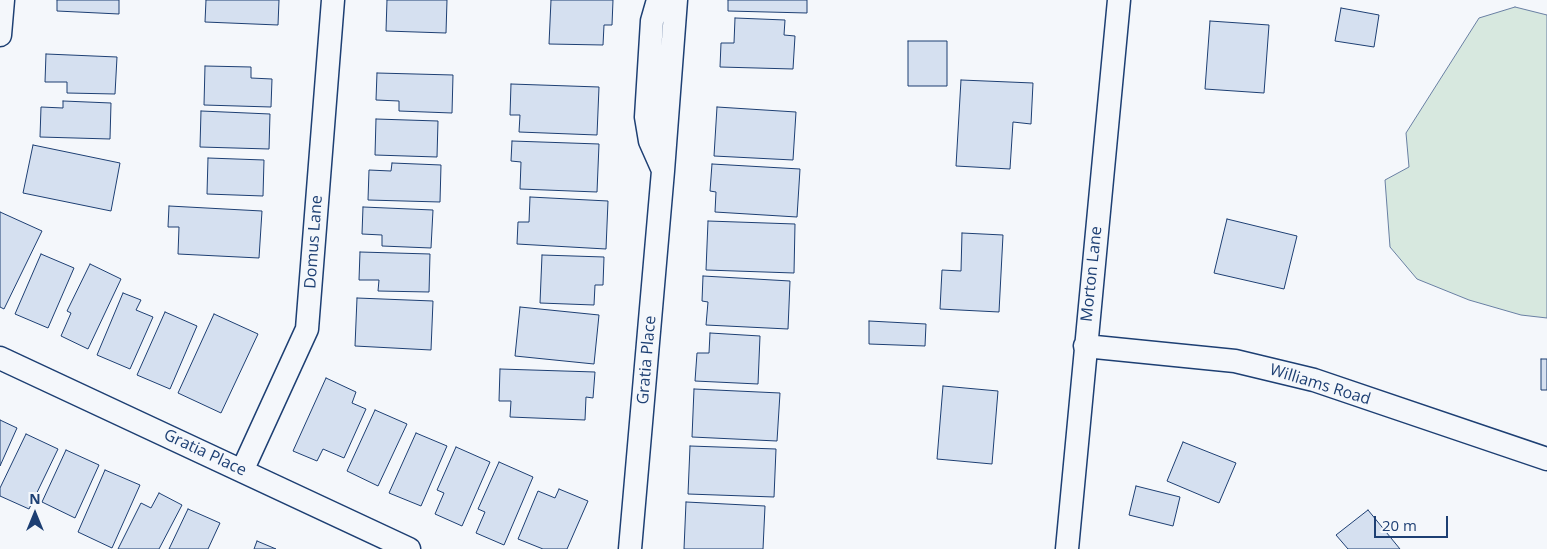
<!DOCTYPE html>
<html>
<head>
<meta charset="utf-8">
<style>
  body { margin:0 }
  #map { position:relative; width:1547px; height:549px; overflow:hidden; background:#f4f7fb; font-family:"Open Sans",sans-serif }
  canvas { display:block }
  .north { position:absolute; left:10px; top:489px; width:50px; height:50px; -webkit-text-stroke:4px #f4f7fb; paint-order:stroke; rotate:0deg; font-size:14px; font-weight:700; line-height:20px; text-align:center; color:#1d3f73 }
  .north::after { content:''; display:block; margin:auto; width:18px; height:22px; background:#1d3f73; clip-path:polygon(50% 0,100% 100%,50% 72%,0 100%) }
  .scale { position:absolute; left:1374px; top:516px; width:74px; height:22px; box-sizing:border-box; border:2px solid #1d3f73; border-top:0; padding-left:6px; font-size:15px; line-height:18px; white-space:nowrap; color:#1d3f73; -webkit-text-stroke:4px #f4f7fb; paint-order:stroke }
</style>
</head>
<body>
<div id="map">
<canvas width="1547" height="549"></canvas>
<div class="north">N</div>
<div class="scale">20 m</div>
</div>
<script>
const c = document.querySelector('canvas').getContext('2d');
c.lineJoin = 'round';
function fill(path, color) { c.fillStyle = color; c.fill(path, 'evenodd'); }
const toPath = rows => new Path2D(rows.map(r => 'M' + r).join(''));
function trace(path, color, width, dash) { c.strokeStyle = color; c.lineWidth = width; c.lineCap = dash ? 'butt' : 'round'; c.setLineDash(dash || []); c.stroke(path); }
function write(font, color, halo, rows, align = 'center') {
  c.font = font + ' "Open Sans",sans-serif'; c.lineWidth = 4; c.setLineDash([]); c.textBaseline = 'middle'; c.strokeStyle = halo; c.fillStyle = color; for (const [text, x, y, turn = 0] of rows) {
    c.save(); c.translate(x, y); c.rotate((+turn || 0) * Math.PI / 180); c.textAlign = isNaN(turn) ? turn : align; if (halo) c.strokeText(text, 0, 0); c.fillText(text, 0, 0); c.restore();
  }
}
const green = toPath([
  [1515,7,1547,15,1547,318,1521,315,1469,300,1417,279,1390,247,1385,180,1409,167,1406,133,1479,18,1515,7]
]);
const building = toPath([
  [57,0,119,0,119,14,57,11,57,0],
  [206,0,279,0,278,25,205,22,206,0],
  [387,0,447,0,446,33,386,31,387,0],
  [551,0,613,0,612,25,604,25,603,45,549,44,551,0],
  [728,0,807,0,807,13,728,11,728,0],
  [1341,8,1379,15,1374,47,1335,41,1341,8],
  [735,18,785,20,784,35,795,36,793,69,720,67,721,43,734,43,735,18],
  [1210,21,1269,25,1264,93,1205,89,1210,21],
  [908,41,947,41,947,86,908,86,908,41],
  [46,54,117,57,115,94,67,93,67,82,45,82,46,54],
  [205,66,251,67,251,78,272,79,271,107,204,105,205,66],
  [377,73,453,75,452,113,399,111,399,101,376,100,377,73],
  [961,80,1033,83,1031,124,1013,122,1010,169,956,166,961,80],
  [511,84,599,87,597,135,519,132,520,115,510,115,511,84],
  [63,101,111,103,110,139,40,137,41,107,63,108,63,101],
  [717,107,796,112,793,160,714,156,717,107],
  [201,111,270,114,269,149,200,147,201,111],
  [376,119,438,121,437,157,375,155,376,119],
  [512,141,599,144,597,192,520,189,521,162,511,161,512,141],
  [33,145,120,163,111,211,23,193,33,145],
  [208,158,264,160,263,196,207,194,208,158],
  [392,163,441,165,440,202,368,200,369,170,391,171,392,163],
  [712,164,800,169,797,217,715,212,716,192,710,191,712,164],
  [530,197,608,201,606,249,517,244,518,222,529,222,530,197],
  [169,206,262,211,259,258,178,254,179,227,168,227,169,206],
  [363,207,433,210,431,248,382,246,382,235,362,234,363,207],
  [0,212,42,231,4,309,0,307,0,212],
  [1227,219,1297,236,1284,289,1214,273,1227,219],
  [708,221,795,224,794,273,706,270,708,221],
  [962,233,1003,235,999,312,940,309,942,270,961,271,962,233],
  [360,252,430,254,429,292,378,291,379,280,359,280,360,252],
  [41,254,74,268,48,328,15,314,41,254],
  [542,255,604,257,603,285,595,285,594,305,540,303,542,255],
  [90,264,121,279,88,349,61,336,71,313,67,311,90,264],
  [703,276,790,281,788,329,706,325,708,302,702,301,703,276],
  [123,293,141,300,136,310,153,317,130,369,97,355,123,293],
  [357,298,433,301,431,350,355,346,357,298],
  [520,307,599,315,594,364,515,356,520,307],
  [165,312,197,326,170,389,137,375,165,312],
  [214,314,258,334,221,413,178,393,214,314],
  [869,321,926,324,925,346,869,344,869,321],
  [710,333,760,336,758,384,695,381,697,353,709,353,710,333],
  [1541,359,1547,359,1547,390,1541,390,1541,359],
  [500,369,595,372,593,398,586,397,585,420,510,417,511,401,499,401,500,369],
  [326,378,356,392,352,403,366,409,344,458,323,449,317,461,293,451,326,378],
  [943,386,998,391,992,464,937,459,943,386],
  [694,389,780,393,777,441,692,437,694,389],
  [375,410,407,424,378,486,347,471,375,410],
  [0,420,17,428,0,466,0,420],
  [416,433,447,446,421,506,389,493,416,433],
  [26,434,58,449,29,509,0,496,0,488,26,434],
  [1183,442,1236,463,1219,503,1167,481,1183,442],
  [690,446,776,449,774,497,688,494,690,446],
  [456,447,490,462,462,526,435,514,444,493,437,490,456,447],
  [66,450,99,465,75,518,42,502,66,450],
  [499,462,533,477,504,545,476,533,485,512,478,509,499,462],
  [105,470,140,485,112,548,78,532,105,470],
  [1136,486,1180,497,1173,526,1129,515,1136,486],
  [559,489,588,501,567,549,543,549,518,539,538,491,555,498,559,489],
  [159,493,182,505,159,549,118,549,141,503,151,508,159,493],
  [686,502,765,506,763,549,684,549,686,502],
  [188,509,220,523,208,549,169,549,188,509],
  [1368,510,1400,549,1348,549,1336,535,1368,510],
  [257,541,276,549,254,549,257,541]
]);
const minor = toPath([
  [658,0,652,21,646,117,650,141,662,168],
  [0,35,3,0],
  [1085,346,1235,361,1314,380,1547,459],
  [0,358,409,549],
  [242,471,307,329,333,0],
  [630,549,663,171,676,0],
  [1067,549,1119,0]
]);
const streetNames = [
  ["Domus Lane",314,242,-86],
  ["Morton Lane",1092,274,-84],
  ["Gratia Place",647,360,-85],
  ["Williams Road",1320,385,17],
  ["Gratia Place",205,453,25]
];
fill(green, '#d7e8df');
trace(green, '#687fa3', 1);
fill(building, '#d5e0f0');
trace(building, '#1d3f73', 1);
trace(minor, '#1d3f73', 25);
trace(minor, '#f4f7fb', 22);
write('16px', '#1d3f73', '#f4f7fb', streetNames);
</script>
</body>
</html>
